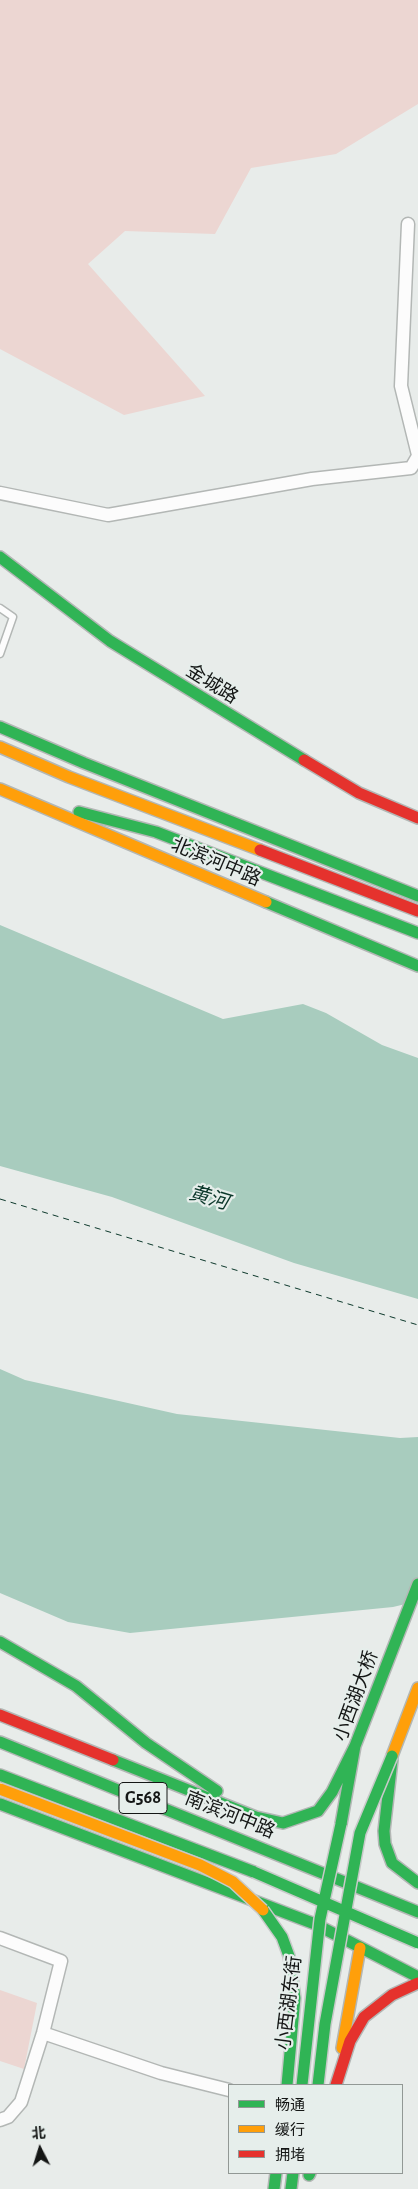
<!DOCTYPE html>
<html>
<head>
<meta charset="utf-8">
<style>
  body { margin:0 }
  #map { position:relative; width:418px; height:2189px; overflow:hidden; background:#e8ecea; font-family:"Alegreya Sans","Noto Sans SC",sans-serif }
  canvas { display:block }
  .legend { position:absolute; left:228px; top:2084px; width:175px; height:90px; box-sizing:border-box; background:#e6eeeb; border:1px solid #929895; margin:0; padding:6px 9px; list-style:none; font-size:15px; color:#141615 }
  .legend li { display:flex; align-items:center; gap:10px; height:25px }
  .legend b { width:25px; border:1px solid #929895 }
  .north { position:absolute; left:15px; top:2124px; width:50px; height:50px; -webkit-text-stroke:4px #e6eeeb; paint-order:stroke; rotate:355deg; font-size:14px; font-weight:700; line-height:20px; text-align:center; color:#141615 }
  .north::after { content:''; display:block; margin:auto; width:18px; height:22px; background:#141615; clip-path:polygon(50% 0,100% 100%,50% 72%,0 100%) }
</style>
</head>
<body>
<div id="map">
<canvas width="418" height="2189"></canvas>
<ul class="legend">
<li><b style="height:6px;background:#30b455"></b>畅通</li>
<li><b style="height:6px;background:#ff9f0a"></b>缓行</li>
<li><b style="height:6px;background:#e5322d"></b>拥堵</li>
</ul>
<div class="north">北</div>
</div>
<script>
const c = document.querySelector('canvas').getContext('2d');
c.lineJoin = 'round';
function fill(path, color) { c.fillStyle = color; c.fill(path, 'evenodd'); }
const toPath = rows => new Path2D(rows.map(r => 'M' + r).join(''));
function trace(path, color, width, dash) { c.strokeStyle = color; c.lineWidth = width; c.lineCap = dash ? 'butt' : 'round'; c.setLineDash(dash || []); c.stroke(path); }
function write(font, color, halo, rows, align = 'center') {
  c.font = font + ' "Alegreya Sans","Noto Sans SC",sans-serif'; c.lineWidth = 4.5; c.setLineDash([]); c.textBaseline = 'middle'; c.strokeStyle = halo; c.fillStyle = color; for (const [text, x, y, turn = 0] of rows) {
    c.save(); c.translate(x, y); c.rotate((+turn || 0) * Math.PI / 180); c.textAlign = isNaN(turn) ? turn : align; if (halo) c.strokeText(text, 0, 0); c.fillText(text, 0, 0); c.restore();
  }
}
const green = toPath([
  [0,0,418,0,418,104,336,154,251,168,215,234,125,231,88,264,205,396,124,415,0,349],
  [0,1990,37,2003,24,2069,0,2061]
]);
const water = toPath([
  [0,925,223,1019,303,1004,326,1013,382,1045,418,1058,418,1299,294,1263,112,1197,0,1166],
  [0,1369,25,1380,177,1414,400,1438,418,1437,418,1601,393,1607,130,1633,68,1622,0,1593]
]);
const ferry = toPath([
  [0,1199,418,1325]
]);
const lane = toPath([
  [0,608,13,617,0,654]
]);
const street = toPath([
  [408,224,401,386,418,455],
  [0,493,108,515,312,479,411,468,418,456],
  [0,1938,61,1961,43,2033,21,2102,8,2117,0,2120],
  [43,2033,161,2073,229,2090]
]);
const fast = toPath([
  [0,557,110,641,304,760],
  [0,727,84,763,418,896],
  [79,812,156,832,418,933],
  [266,902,418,966],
  [0,1642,76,1686,146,1743,217,1791],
  [0,1742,418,1912],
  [113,1760,256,1817,283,1823,318,1811,332,1792,355,1746],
  [392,1760,384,1831,385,1844,392,1863,418,1883],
  [0,1775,254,1872],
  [0,1804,315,1924,418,1977],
  [341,1824,355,1746,418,1584],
  [309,2175,310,2173],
  [274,2189,276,2173],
  [291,2189,293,2173]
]);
const slow = toPath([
  [0,747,69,777,260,850],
  [0,789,266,902],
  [392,1756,418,1688],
  [342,2048,360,1948]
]);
const jam = toPath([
  [304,760,359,793,418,818],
  [260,850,418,911],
  [0,1715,113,1760],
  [336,2085,350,2041,364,2017,392,1995,418,1983]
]);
const fastBridge = toPath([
  [254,1872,418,1943],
  [263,1910,282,1937,289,1956,295,1998,287,2085],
  [302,2085,320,1919,341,1824],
  [318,2085,325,2024,360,1833,392,1756]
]);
const slowBridge = toPath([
  [0,1789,200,1865,233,1882,263,1910]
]);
const shields = [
  [143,1798,48]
];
const shieldNames = [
  ["G568",143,1798]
];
const streetNames = [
  ["金城路",212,684,32],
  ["北滨河中路",216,862,23],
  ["小西湖大桥",356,1696,-70],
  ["南滨河中路",230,1815,22],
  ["小西湖东街",289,2003,-83]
];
const waterNames = [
  ["黄河",209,1198,16]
];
fill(green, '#ecd6d2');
fill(water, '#a8ccbe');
trace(ferry, '#0c382b', 1, [6, 5]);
trace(lane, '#b3b7b5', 9);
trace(street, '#b3b7b5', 15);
trace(fast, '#b3b7b5', 14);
trace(slow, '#b3b7b5', 14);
trace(jam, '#b3b7b5', 14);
trace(lane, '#fcfcfc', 6);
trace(street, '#fcfcfc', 12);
trace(fast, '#30b455', 11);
trace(slow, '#ff9f0a', 11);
trace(jam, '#e5322d', 11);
trace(fastBridge, '#c8c9c9', 14, []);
trace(slowBridge, '#c8c9c9', 14, []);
trace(fastBridge, '#30b455', 11);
trace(slowBridge, '#ff9f0a', 11);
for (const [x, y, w] of shields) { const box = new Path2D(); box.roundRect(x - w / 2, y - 15.5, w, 31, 4); c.fillStyle = '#e6eeeb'; c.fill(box); trace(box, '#141615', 1); }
write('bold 18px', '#141615', null, shieldNames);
write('19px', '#141615', '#e6eeeb', streetNames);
write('italic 20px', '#0c382b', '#e6eeeb', waterNames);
</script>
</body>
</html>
